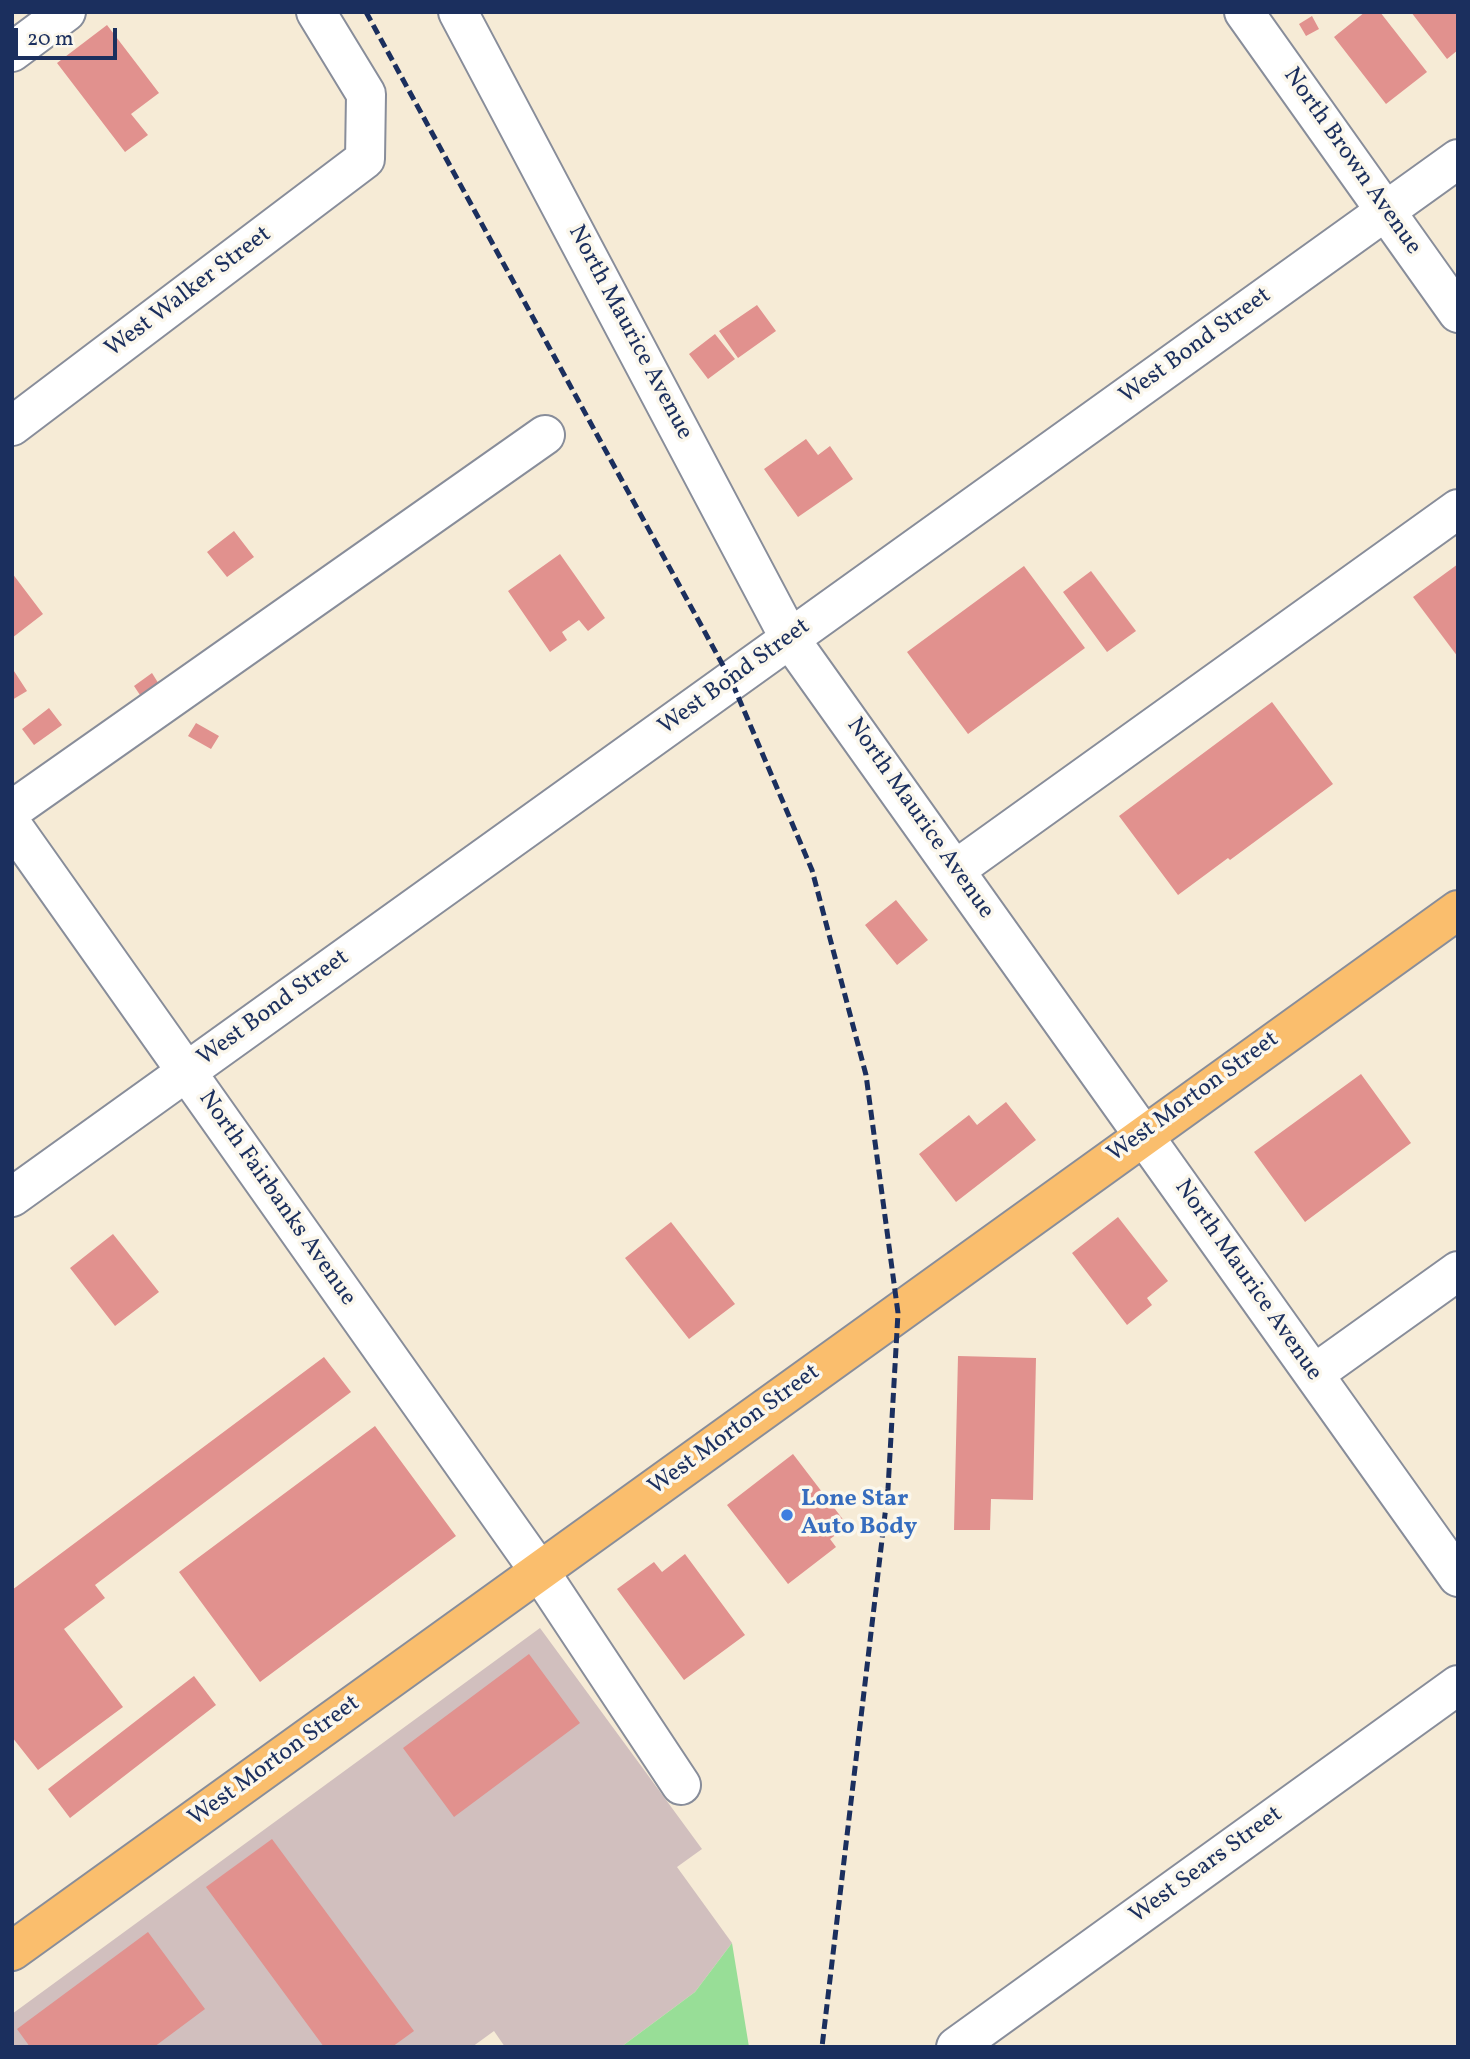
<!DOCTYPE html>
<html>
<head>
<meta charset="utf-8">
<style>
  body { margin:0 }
  #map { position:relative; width:1470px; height:2059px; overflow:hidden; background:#f6ebd6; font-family:Vollkorn,serif }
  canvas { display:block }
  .frame { position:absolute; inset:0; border:14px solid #1b2f5e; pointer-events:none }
  .scale { position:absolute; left:14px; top:28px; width:103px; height:32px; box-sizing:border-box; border:4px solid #1b2f5e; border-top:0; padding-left:9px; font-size:21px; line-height:24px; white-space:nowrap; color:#1b2f5e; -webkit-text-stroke:5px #fbf7ec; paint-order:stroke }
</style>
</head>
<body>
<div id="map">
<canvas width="1470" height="2059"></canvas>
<div class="frame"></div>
<div class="scale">20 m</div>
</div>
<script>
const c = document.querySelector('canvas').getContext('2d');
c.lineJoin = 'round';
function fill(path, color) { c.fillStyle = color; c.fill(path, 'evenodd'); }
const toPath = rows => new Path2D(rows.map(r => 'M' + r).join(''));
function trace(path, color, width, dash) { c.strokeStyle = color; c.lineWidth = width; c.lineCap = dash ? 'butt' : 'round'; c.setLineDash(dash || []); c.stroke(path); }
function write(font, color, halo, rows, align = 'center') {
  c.font = font + ' Vollkorn,serif'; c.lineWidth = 7; c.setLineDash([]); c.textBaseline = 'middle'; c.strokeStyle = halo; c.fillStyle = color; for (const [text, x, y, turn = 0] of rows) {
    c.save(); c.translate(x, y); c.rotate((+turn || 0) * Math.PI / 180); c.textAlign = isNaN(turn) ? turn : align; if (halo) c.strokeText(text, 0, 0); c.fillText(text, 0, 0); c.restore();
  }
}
const industrial = toPath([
  [540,1628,702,1849,677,1867,732,1943,695,1992,621,2047,505,2047,494,2031,472,2047,12,2047,12,2014]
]);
const green = toPath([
  [732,1943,749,2047,621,2047,695,1992]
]);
const building = toPath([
  [1365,12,1380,12,1427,72,1386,104,1334,37],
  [1411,12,1458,12,1458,50,1447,59],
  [1312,16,1319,29,1306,36,1299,24],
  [107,25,159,93,131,114,148,135,125,152,57,63],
  [757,305,776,331,738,358,719,331],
  [715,334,735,359,708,379,689,354],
  [806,439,818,455,830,446,853,479,798,517,764,469],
  [234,531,254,557,227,577,207,552],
  [560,554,605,618,588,631,579,620,562,632,567,640,550,652,508,591],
  [1458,564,1458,657,1413,597],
  [1024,566,1085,648,968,734,907,652],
  [1091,571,1136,631,1107,652,1063,592],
  [12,573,43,614,12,638],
  [12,668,27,691,12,700],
  [152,673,162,689,144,701,134,686],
  [1272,702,1333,784,1230,860,1228,858,1178,895,1119,816],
  [49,708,62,725,34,745,22,729],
  [196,723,219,736,211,749,188,736],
  [896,900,928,940,897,965,865,925],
  [1361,1074,1411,1143,1305,1222,1254,1152],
  [1006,1102,1036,1140,956,1202,919,1154,969,1115,977,1125],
  [1118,1217,1168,1281,1147,1298,1152,1305,1127,1325,1072,1253],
  [671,1222,735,1304,689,1339,625,1258],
  [113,1234,159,1292,115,1326,70,1268],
  [958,1356,1036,1358,1033,1500,991,1499,990,1530,954,1530],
  [324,1357,351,1392,95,1585,105,1598,64,1629,123,1707,38,1770,12,1737,12,1590],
  [375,1426,456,1536,260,1682,179,1572],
  [793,1454,848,1526,830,1539,836,1547,788,1584,727,1505],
  [685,1554,745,1635,684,1680,617,1589,654,1562,662,1572],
  [529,1654,580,1723,454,1817,403,1748],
  [194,1676,216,1705,70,1818,48,1789],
  [272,1839,414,2031,392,2047,324,2047,206,1887],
  [148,1932,205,2009,154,2047,30,2047,17,2029]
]);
const minor = toPath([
  [458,12,790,639,1458,1577],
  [1244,12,1458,313],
  [12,52,66,12],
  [12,426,365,159,366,94,316,12],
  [12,810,545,435],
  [12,825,540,1572,681,1785],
  [955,870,1458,509],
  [12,1197,1458,159],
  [1314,1374,1458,1271],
  [956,2047,1458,1685]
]);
const major = toPath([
  [12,1951,1458,910]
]);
const rail = toPath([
  [366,12,731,680,812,870,866,1075,898,1313,888,1489,822,2047]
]);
const markers = [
  [787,1515,7,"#3f7fe0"]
];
const streetNames = [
  ["North Brown Avenue",1351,162,55],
  ["West Walker Street",189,293,-37],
  ["North Maurice Avenue",629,333,62],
  ["West Bond Street",1196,347,-36],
  ["West Bond Street",735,678,-36],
  ["North Maurice Avenue",919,819,55],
  ["West Bond Street",274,1009,-36],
  ["West Morton Street",1194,1098,-36],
  ["North Fairbanks Avenue",276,1199,55],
  ["North Maurice Avenue",1247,1281,55],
  ["West Morton Street",735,1431,-36],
  ["West Morton Street",275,1762,-36],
  ["West Sears Street",1207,1866,-36]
];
const shopNames = [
  ["Lone Star",801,1501],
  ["Auto Body",801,1529]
];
fill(industrial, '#d1bfbe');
fill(green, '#98de97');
fill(building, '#e1918e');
trace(minor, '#888d9a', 42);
trace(major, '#888d9a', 42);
trace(minor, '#fff', 38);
trace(major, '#fabe6d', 38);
trace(rail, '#1b2f5e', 5, [10, 5]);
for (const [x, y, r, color] of markers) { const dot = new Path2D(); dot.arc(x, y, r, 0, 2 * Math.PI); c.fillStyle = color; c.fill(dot); trace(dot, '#fbf7ec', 2.5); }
write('24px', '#1b2f5e', '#fbf7ec', streetNames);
write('bold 24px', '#366cbe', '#fbf7ec', shopNames, 'left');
</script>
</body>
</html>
